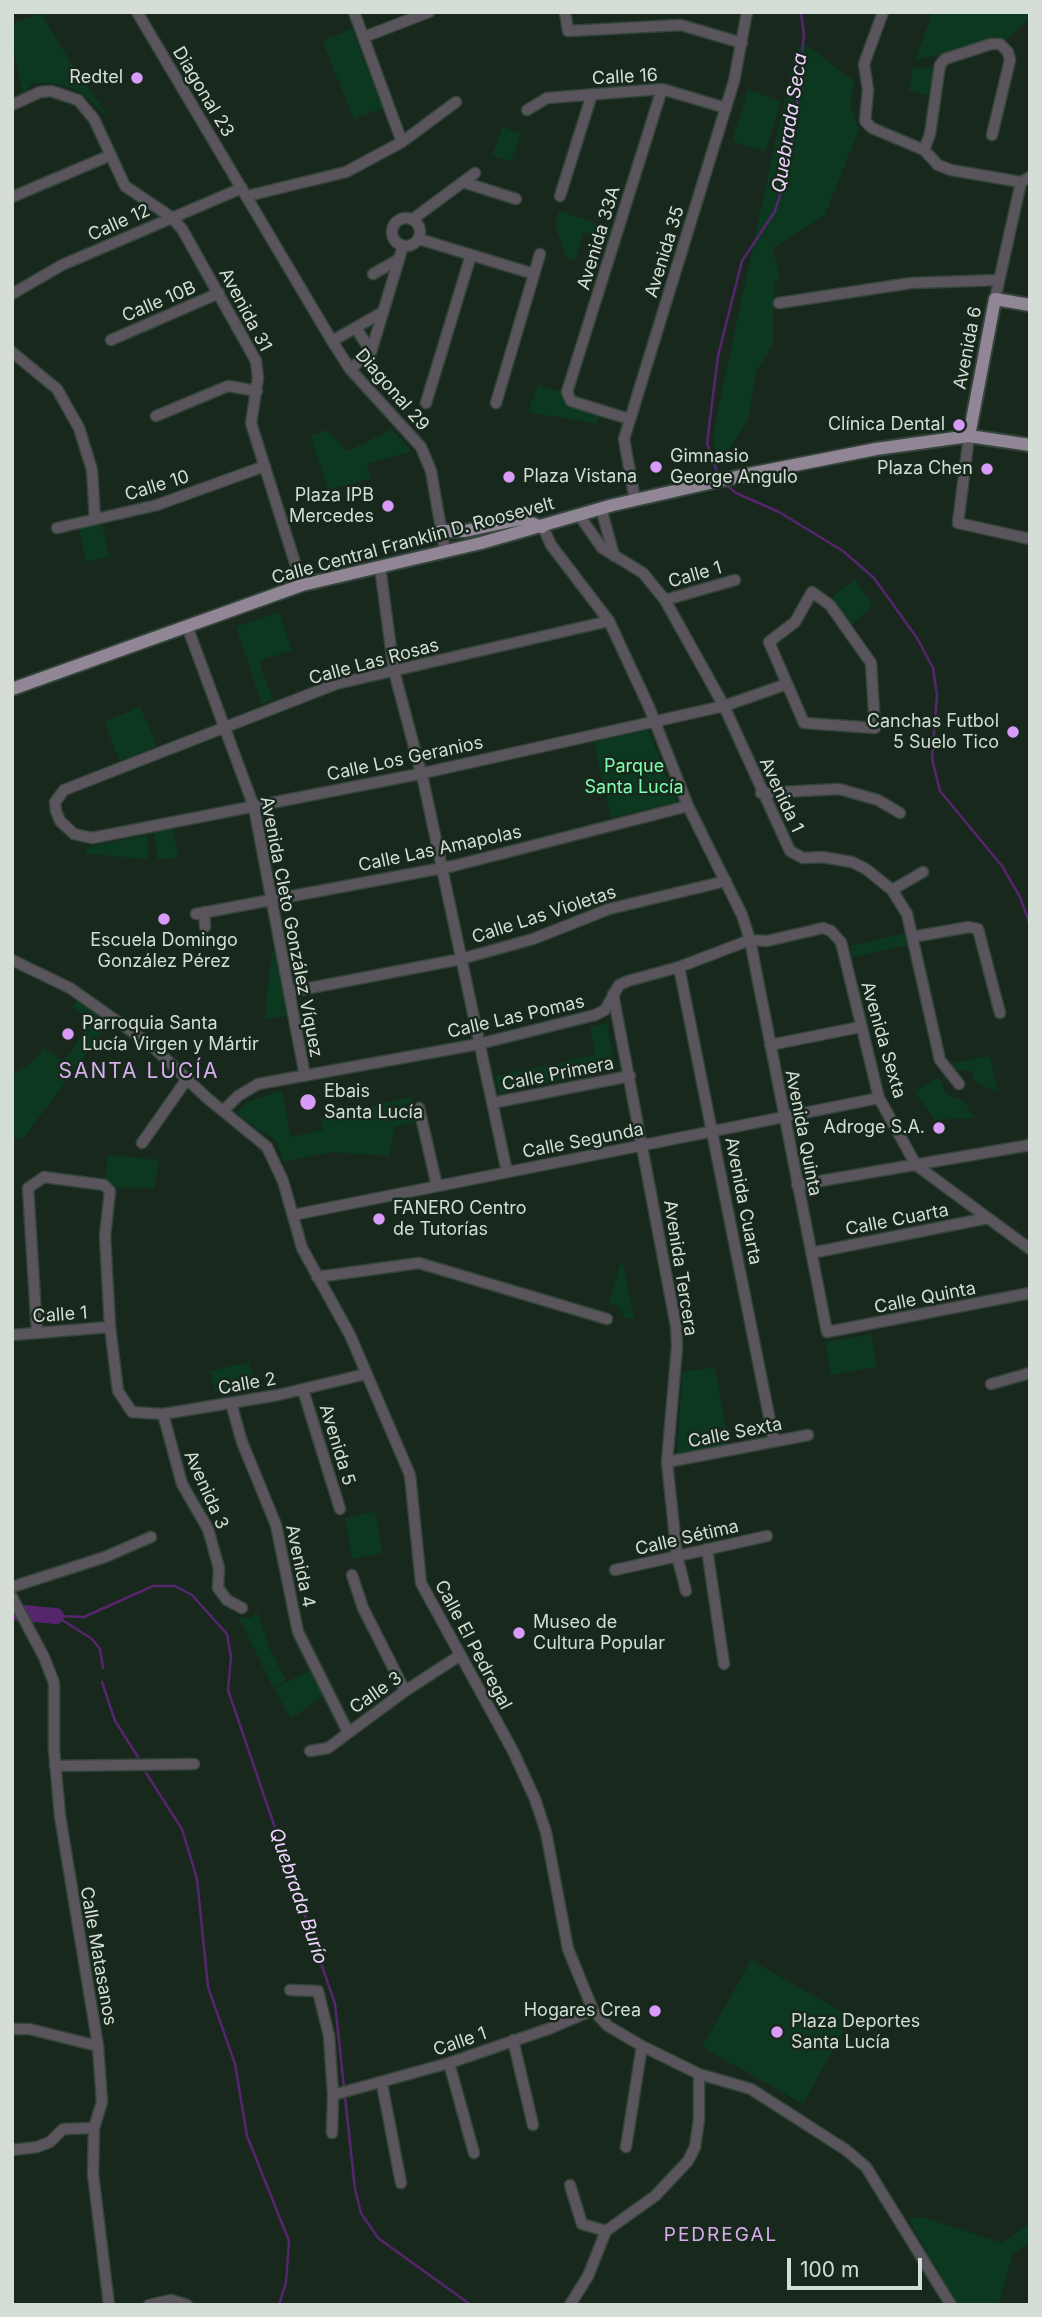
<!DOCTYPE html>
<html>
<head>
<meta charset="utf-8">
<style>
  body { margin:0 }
  #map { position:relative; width:1042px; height:2317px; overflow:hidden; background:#18281d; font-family:Inter,sans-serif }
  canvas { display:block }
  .frame { position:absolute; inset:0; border:14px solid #d4ded7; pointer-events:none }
  .scale { position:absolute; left:787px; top:2258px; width:135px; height:32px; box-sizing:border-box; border:4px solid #d4ded7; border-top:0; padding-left:9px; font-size:21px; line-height:24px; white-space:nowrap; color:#d4ded7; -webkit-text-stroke:5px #18281d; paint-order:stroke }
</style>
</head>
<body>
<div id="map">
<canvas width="1042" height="2317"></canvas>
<div class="frame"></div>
<div class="scale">100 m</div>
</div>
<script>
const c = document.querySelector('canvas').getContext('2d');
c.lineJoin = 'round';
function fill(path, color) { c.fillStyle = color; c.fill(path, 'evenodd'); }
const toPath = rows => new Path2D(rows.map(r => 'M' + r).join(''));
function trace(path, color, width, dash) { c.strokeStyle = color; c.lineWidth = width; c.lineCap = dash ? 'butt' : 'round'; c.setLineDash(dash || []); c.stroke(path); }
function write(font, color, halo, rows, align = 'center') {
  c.font = font + ' Inter,sans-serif'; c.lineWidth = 5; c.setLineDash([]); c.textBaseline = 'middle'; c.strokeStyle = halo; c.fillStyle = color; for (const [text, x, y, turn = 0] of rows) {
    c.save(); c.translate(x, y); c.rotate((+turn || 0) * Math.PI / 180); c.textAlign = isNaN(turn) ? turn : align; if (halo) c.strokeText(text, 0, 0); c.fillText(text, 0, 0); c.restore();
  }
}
const green = toPath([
  [933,12,1030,12,1030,18,1005,41,915,60],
  [41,13,74,68,109,117,76,90,52,83,34,83,23,93,12,45,12,24],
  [352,29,383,108,354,119,322,41],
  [802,42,854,81,850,106,859,129,825,215,773,248,780,280,775,282,773,344,756,372,748,419,729,450,717,458,713,438,719,405,794,56],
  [936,67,931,95,909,91,913,68],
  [748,89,781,102,765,152,732,141],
  [503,127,521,134,511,161,492,155],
  [559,211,613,229,610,240,583,232,575,261,566,257,555,225],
  [538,385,562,392,564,400,600,411,597,424,528,412],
  [392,429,412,451,367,464,372,478,328,490,310,436,327,430,348,451],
  [102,524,109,556,86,562,79,529],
  [855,579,873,606,851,625,832,597],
  [279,612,292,650,259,661,273,700,262,704,236,627],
  [140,707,157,746,120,761,104,722],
  [648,730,677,802,611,818,594,742],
  [173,828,178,858,158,859,154,832],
  [147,835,149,859,86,854,88,847],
  [906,933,909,945,852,957,850,946],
  [276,951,288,1016,264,1019,272,952],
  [79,998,111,1021,23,1139,12,1138,12,1074,34,1061,44,1048,64,1061,92,1021,73,1007],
  [607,1023,615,1070,499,1093,495,1076,595,1055,590,1027],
  [990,1056,998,1092,976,1083,971,1071,949,1069,948,1064],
  [939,1077,946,1094,964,1101,974,1118,935,1120,915,1092],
  [282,1091,291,1137,323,1130,321,1117,412,1097,412,1102,405,1105,408,1117,416,1122,394,1127,390,1156,332,1152,283,1162,277,1141,240,1117,238,1112,247,1102],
  [108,1155,159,1160,154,1189,112,1187,105,1181],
  [622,1259,634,1318,625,1318,618,1306,608,1303],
  [871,1334,877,1367,831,1375,825,1342],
  [249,1362,254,1384,215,1393,210,1371],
  [715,1367,729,1448,677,1456,682,1372],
  [375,1512,382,1553,352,1559,345,1518],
  [257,1612,269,1647,286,1680,273,1688,239,1618,250,1618],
  [311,1669,326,1694,291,1719,274,1689],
  [751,1960,851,2017,803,2104,702,2047],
  [922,2217,1002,2243,1030,2223,1030,2243,1013,2253,998,2305,958,2305,908,2219]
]);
const stream = toPath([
  [718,475,707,443,718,356,742,261,775,211,783,186,795,125,804,35,801,12],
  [724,483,736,493,779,512,843,551,874,578,917,638,933,668,937,695,932,759,940,791,1002,866,1020,897,1030,925],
  [56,1616,84,1617,153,1586,175,1586,192,1595,227,1634,231,1657,228,1690,335,2004,355,2189,361,2213,378,2238,471,2305],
  [59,1618,92,1639,100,1649,103,1668],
  [102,1682,115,1721,138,1757],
  [146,1773,182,1829,197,1879,208,1987,235,2064,247,2136,289,2241,286,2282,279,2305]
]);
const river = toPath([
  [12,1612,56,1616]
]);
const minor = toPath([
  [137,12,332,341,350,369,421,447,431,471,445,551],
  [354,12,402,142],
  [565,12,568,31,681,25,742,43],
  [883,12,864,64,868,90,865,121,872,128,924,150,938,165,951,170,1021,182,1030,177],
  [364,37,429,12],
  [12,105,40,92,51,91,78,100,94,119,125,186,171,217,182,229,256,361,258,378,251,423,302,585],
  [527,110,547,98,662,89,726,108],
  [924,150,930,134,940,65,945,59,991,44,1000,44,1008,52,1010,60,992,135],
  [463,182,516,199],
  [247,196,346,172,402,142,456,102],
  [560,196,592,94],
  [12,197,111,155],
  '392 232a14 14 0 1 1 28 0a14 14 0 1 1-28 0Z',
  [413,219,475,173],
  [419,239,534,274],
  [373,274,399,259],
  [12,294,62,265,242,188],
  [995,299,1021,182],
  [779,303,911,283,998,280],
  [356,328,371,352],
  [111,340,219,293],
  [332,341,383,312],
  [12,352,57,389,79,428,92,470,95,519],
  [350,369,371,352,403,246],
  [426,403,471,255],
  [496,403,540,254],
  [156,416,228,386,257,391],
  [629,419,571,401,567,392,662,89],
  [969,436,958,523,1030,539],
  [635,500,624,439,734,81,747,12],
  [601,508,614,556],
  [579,515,602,548,643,573,665,600,724,706,790,851,803,858,822,857,852,862,866,869,892,890,907,914,940,1060,959,1084],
  [543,527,551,545,609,621,649,707,688,806,742,915,750,940,827,1332,1030,1293],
  [57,528,157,505,265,466],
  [380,567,394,671,424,784,507,1172],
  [812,592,830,605,871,663,875,728,804,723,769,642,795,622,812,592],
  [665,600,735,580],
  [609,621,336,684,64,790,55,802,56,811,60,821,74,834,92,838,419,774,724,706,787,684],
  [187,626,254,807,305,1076],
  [761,793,839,789,878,800,900,813],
  [892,890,923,872],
  [204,912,205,927],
  [196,914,453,866,688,806],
  [912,937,969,927,978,929,1000,1013],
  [12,960,70,988,151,1045,207,1098,267,1147,283,1181,302,1248,350,1335,410,1475,421,1583,513,1751,535,1799,546,1832,568,1949,593,2010,608,2026,642,2046,699,2074,751,2089,846,2150,866,2167,951,2305],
  [679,967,774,1441],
  [289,992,461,959,533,939,609,909,726,881],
  [613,994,676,1326,677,1347,667,1462,677,1556,686,1591],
  [770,1045,860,1027],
  [492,1103,630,1076],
  [419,1108,437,1186],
  [223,1111,238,1096,258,1084,479,1044,595,1015,605,1010,619,985,628,981,679,967,750,940,767,941,823,928,831,931,841,942,879,1098,916,1165,1030,1249],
  [142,1143,187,1079],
  [797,1185,1030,1145],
  [293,1215,879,1098],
  [811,1253,988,1218],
  [317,1277,419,1263,607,1319],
  [37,1332,28,1188,44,1177,104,1185,110,1191,105,1236,110,1327,118,1391,132,1412,163,1414,278,1395,366,1374],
  [12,1335,110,1327],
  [991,1384,1030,1373],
  [303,1390,340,1509],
  [231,1403,242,1442,276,1525,298,1632,348,1732],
  [163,1414,182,1484,208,1529,219,1568,218,1588,227,1600,242,1608],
  [667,1462,808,1435],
  [707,1549,724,1664],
  [615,1570,767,1536],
  [352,1575,363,1608,405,1691],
  [12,1587,105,1557,151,1537],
  [12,1597,44,1657,54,1683,54,1749,60,1816,98,2046,102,2102,94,2128,93,2174,109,2305],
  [310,1751,328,1748,405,1691,459,1656],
  [55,1766,194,1764],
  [290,1990,318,1991,329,2036,333,2095,332,2133],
  [12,2029,29,2029,98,2046],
  [513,2040,533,2125],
  [449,2063,474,2153],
  [382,2084,401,2183],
  [333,2095,449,2063,551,2028,593,2010],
  [626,2147,642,2046],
  [12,2150,37,2147,50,2142,63,2129,94,2128],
  [570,2185,582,2224,606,2231],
  [149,2305,171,2300,187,2305],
  [570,2305,588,2276,606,2231,655,2196,688,2161,695,2147,699,2120,699,2074]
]);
const major = toPath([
  [969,436,995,299,1030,305],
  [441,531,465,531,521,519,542,527],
  [12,689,302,585,481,543,613,505,749,474,876,449,969,436,1030,445]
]);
const markers = [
  [137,78,7,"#d89bf8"],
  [959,425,7,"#d89bf8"],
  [656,467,7,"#d89bf8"],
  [987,469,7,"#d89bf8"],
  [509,477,7,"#d89bf8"],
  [388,506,7,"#d89bf8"],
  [1013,732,7,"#d89bf8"],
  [164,919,7,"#d89bf8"],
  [68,1034,7,"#d89bf8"],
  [308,1102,9,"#d89bf8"],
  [939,1128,7,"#d89bf8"],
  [379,1219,7,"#d89bf8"],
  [519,1633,7,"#d89bf8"],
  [655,2011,7,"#d89bf8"],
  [777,2032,7,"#d89bf8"]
];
const streetNames = [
  ["Calle 16",625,77,-3],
  ["Diagonal 23",203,92,59],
  ["Calle 12",119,223,-24],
  ["Avenida 33A",599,238,-73],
  ["Avenida 35",665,252,-73],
  ["Calle 10B",159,302,-23],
  ["Avenida 31",245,310,62],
  ["Avenida 6",968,348,-79],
  ["Diagonal 29",392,390,49],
  ["Calle 10",157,486,-17],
  ["Calle Central Franklin D. Roosevelt",413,541,-15],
  ["Calle 1",695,575,-16],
  ["Calle Las Rosas",374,662,-15],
  ["Calle Los Geranios",405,759,-12],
  ["Avenida 1",781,795,65],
  ["Calle Las Amapolas",440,849,-12],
  ["Calle Las Violetas",544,915,-18],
  ["Avenida Cleto González Víquez",291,927,79],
  ["Calle Las Pomas",516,1017,-13],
  ["Avenida Sexta",883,1040,74],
  ["Calle Primera",558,1074,-11],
  ["Avenida Quinta",803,1133,79],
  ["Calle Segunda",583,1141,-11],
  ["Avenida Cuarta",743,1201,79],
  ["Calle Cuarta",897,1220,-11],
  ["Avenida Tercera",680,1268,81],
  ["Calle Quinta",925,1298,-11],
  ["Calle 1",60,1315,-4],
  ["Calle 2",247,1384,-10],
  ["Calle Sexta",735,1433,-11],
  ["Avenida 5",337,1445,73],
  ["Avenida 3",206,1490,66],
  ["Calle Sétima",687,1538,-13],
  ["Avenida 4",300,1566,78],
  ["Calle El Pedregal",473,1645,62],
  ["Calle 3",376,1693,-35],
  ["Calle Matasanos",98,1956,80],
  ["Calle 1",460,2042,-19]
];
const poiNames = [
  ["Redtel",123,78],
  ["Clínica Dental",945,425],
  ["Gimnasio",670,457,"left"],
  ["George Angulo",670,478,"left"],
  ["Plaza Chen",973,469],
  ["Plaza Vistana",523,477,"left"],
  ["Plaza IPB",374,496],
  ["Mercedes",374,517],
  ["Canchas Futbol",999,722],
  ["5 Suelo Tico",999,743],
  ["Escuela Domingo",164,941,"center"],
  ["González Pérez",164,962,"center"],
  ["Parroquia Santa",82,1024,"left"],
  ["Lucía Virgen y Mártir",82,1045,"left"],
  ["Ebais",324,1092,"left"],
  ["Santa Lucía",324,1113,"left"],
  ["Adroge S.A.",925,1128],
  ["FANERO Centro",393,1209,"left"],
  ["de Tutorías",393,1230,"left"],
  ["Museo de",533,1623,"left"],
  ["Cultura Popular",533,1644,"left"],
  ["Hogares Crea",641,2011],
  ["Plaza Deportes",791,2022,"left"],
  ["Santa Lucía",791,2043,"left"]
];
const parkNames = [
  ["Parque",634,767],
  ["Santa Lucía",634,788]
];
const waterNames = [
  ["Quebrada Seca",790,123,-81],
  ["Quebrada Burío",298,1896,71]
];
const neighbourhoodNames = [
  ["PEDREGAL",721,2235]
];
const quarterNames = [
  ["SANTA LUCÍA",139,1072]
];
fill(green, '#0c381f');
trace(stream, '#56256e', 2.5);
trace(river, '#56256e', 16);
trace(minor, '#36453b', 13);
trace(major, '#36453b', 16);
trace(minor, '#5a555d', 10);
trace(major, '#908696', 12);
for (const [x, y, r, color] of markers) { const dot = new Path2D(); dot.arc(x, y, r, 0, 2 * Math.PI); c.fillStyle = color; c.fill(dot); trace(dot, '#18281d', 2.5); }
write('18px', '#d4ded7', '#18281d', streetNames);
write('18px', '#d4ded7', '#18281d', poiNames, 'right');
write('18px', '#80feaf', '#18281d', parkNames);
write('italic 19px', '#f0d5ff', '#18281d', waterNames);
c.letterSpacing = '2px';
write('19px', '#d6aded', '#18281d', neighbourhoodNames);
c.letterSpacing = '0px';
c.letterSpacing = '2px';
write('21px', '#d6aded', '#18281d', quarterNames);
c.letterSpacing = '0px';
</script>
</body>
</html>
